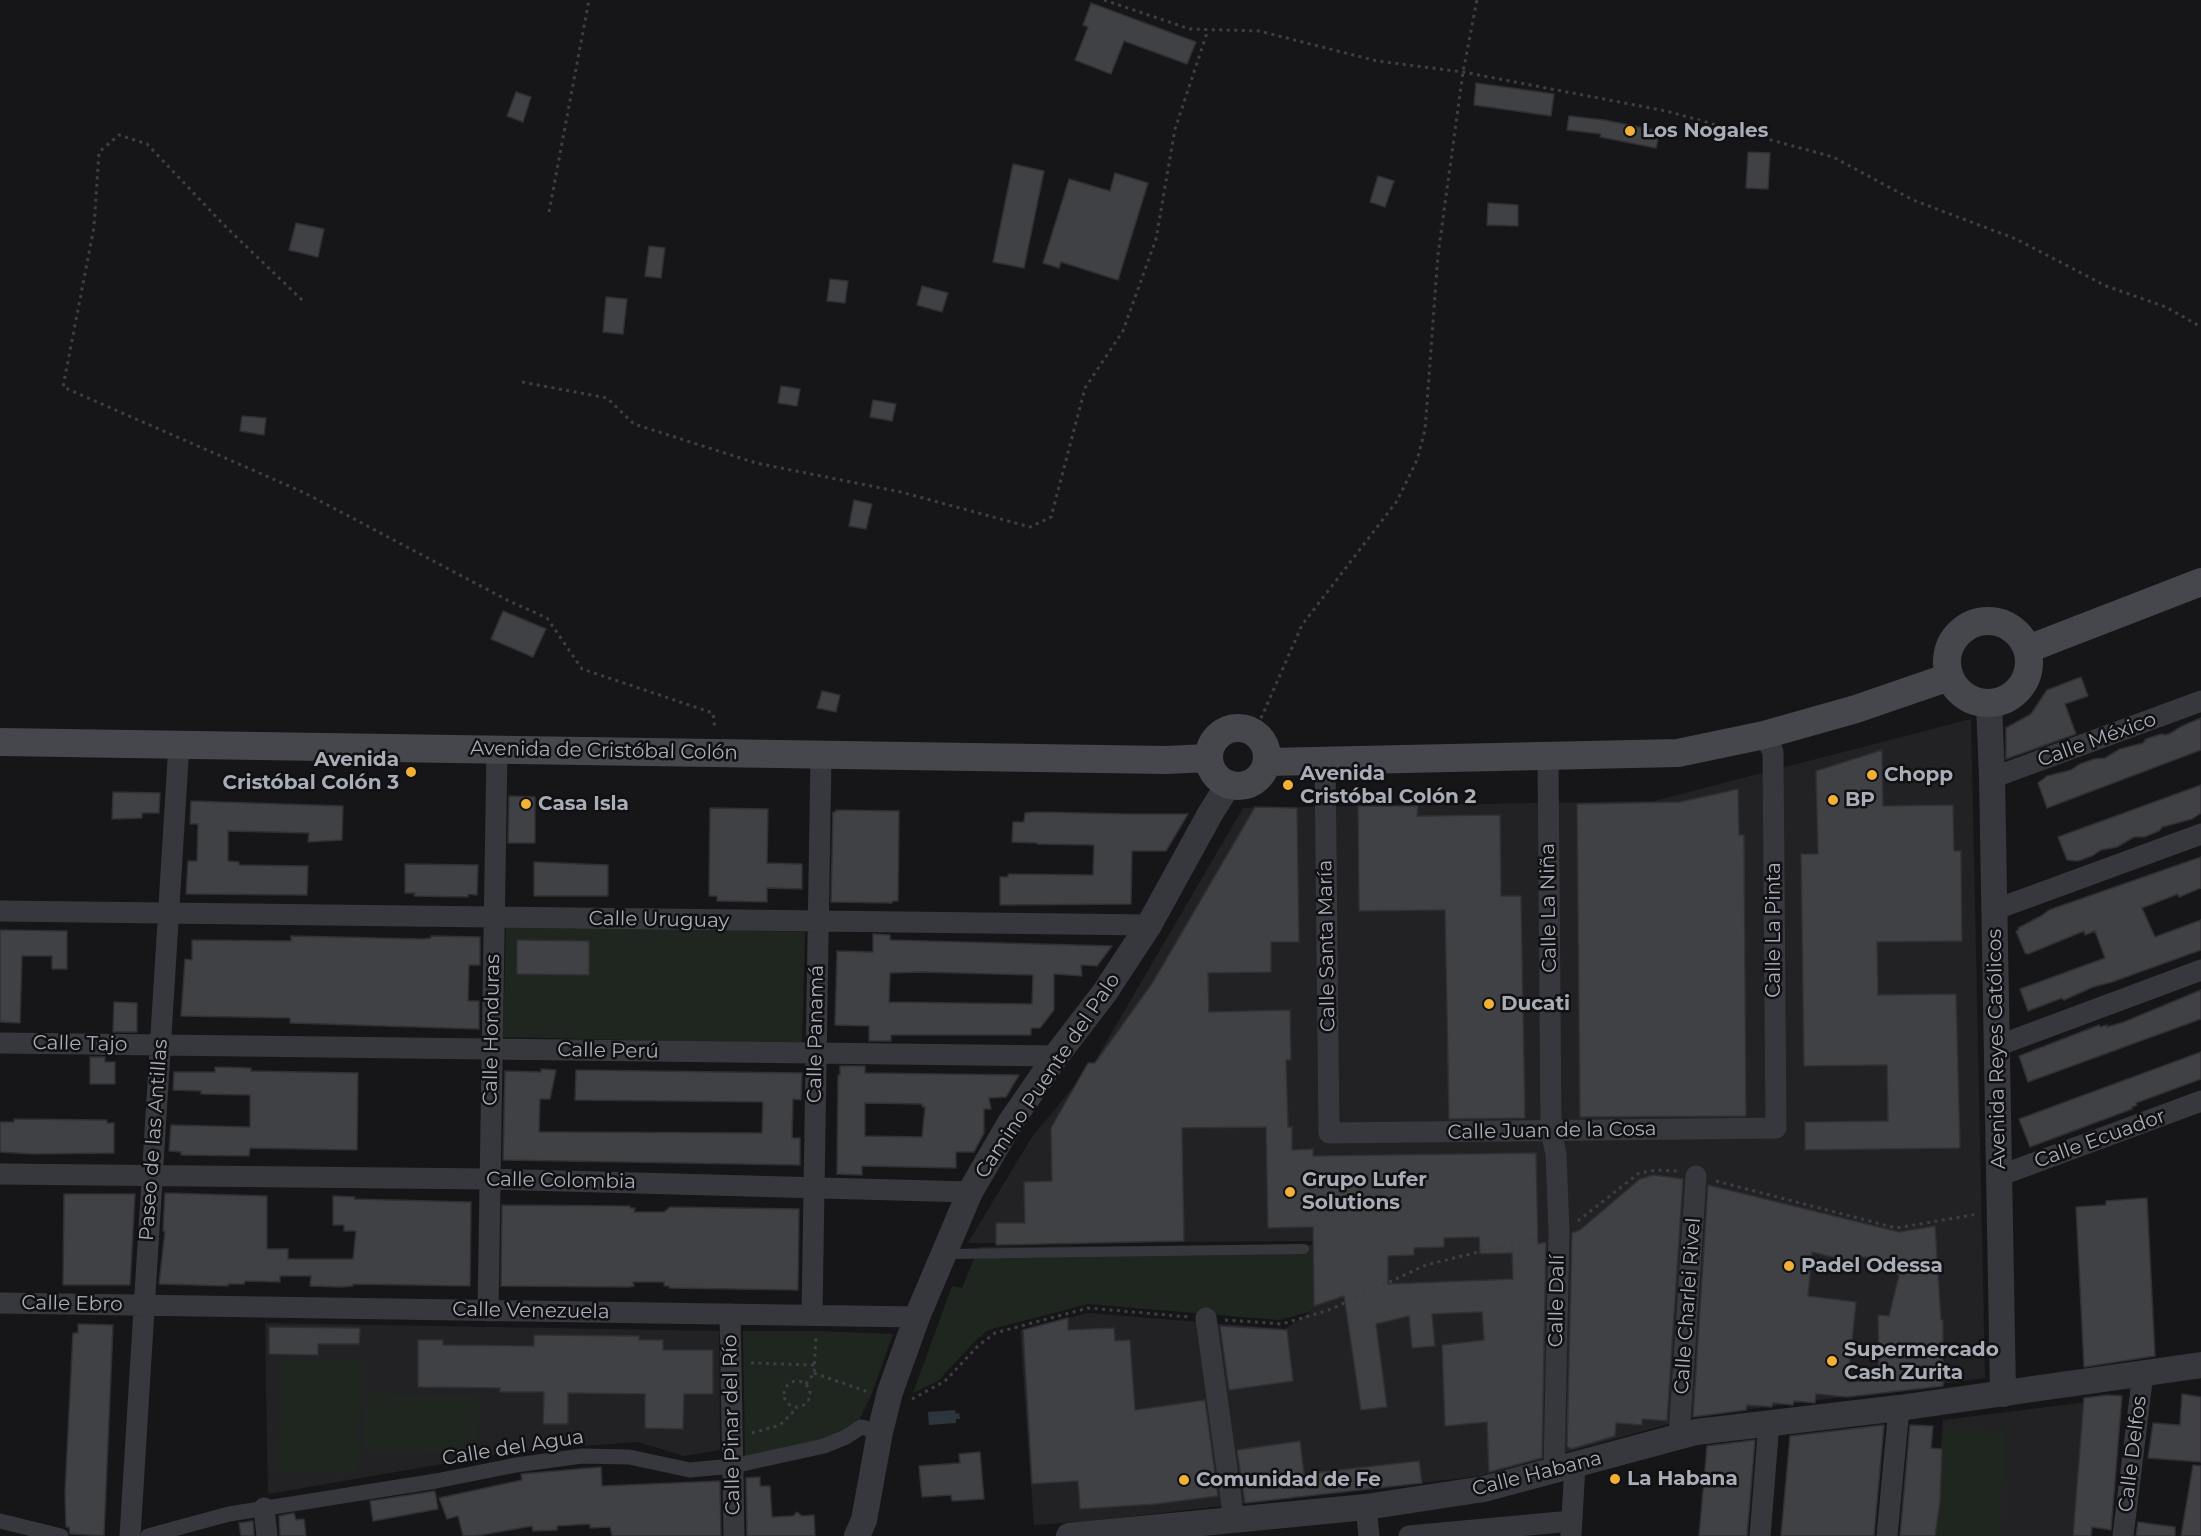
<!DOCTYPE html>
<html>
<head>
<meta charset="utf-8">
<style>
  body { margin:0 }
  canvas { display:block; background:#161618 }
</style>
</head>
<body>
<canvas width="2201" height="1536"></canvas>
<script>
const c = document.querySelector('canvas').getContext('2d');
c.lineJoin = 'round';
function fill(path, color) { c.fillStyle = color; c.fill(path, 'evenodd'); }
const toPath = rows => new Path2D(rows.map(r => 'M' + r).join(''));
function trace(path, color, width, dash) { c.strokeStyle = color; c.lineWidth = width; c.lineCap = dash ? 'butt' : 'round'; c.setLineDash(dash || []); c.stroke(path); }
function write(font, color, halo, rows, align = 'center') {
  c.font = font + ' Montserrat,sans-serif'; c.lineWidth = 5; c.setLineDash([]); c.textBaseline = 'middle'; c.strokeStyle = halo; c.fillStyle = color; for (const [text, x, y, turn = 0] of rows) {
    c.save(); c.translate(x, y); c.rotate((+turn || 0) * Math.PI / 180); c.textAlign = isNaN(turn) ? turn : align; if (halo) c.strokeText(text, 0, 0); c.fillText(text, 0, 0); c.restore();
  }
}
const built = toPath([
  [1971,719,1985,1378,1698,1416,1480,1476,1092,1521,1034,1525,1020,1331,1088,1313,1285,1329,1312,1311,1312,1241,968,1243,1032,1137,1095,1061,1243,808,1654,801],
  [265,1323,719,1331,720,1450,684,1456,638,1442,523,1450,268,1494],
  [2087,1402,2072,1536,1935,1536,1943,1420]
]);
const green = toPath([
  [506,925,805,932,802,1044,503,1037],
  [1313,1245,1312,1311,1279,1320,1088,1304,988,1330,974,1342,938,1381,913,1393,952,1286,962,1288,979,1247],
  [743,1331,816,1331,893,1334,872,1393,857,1425,841,1436,745,1457],
  [282,1359,362,1361,358,1474,278,1471],
  [366,1393,479,1397,477,1453,364,1449],
  [1943,1429,2006,1432,2000,1536,1935,1536]
]);
const water = toPath([
  [955,1410,956,1414,959,1413,960,1419,956,1419,956,1423,929,1425,928,1412]
]);
const building = toPath([
  [1091,3,1196,42,1187,64,1124,41,1111,74,1075,60,1088,27,1083,25,1091,3],
  [1476,83,1554,94,1551,116,1474,105,1476,83],
  [516,92,531,97,523,122,507,116,516,92],
  [1569,116,1604,120,1660,131,1656,148,1600,137,1601,134,1567,130,1569,116],
  [1748,152,1770,153,1768,189,1746,188,1748,152],
  [1013,164,1044,171,1024,268,993,262,1013,164],
  [1115,173,1148,183,1118,280,1061,262,1059,268,1043,263,1069,179,1110,191,1115,173],
  [1378,176,1394,181,1385,207,1370,202,1378,176],
  [1488,203,1518,205,1518,226,1487,225,1488,203],
  [296,223,324,229,318,257,289,250,296,223],
  [649,246,665,248,661,278,645,276,649,246],
  [830,279,848,281,845,303,827,301,830,279],
  [922,286,948,293,942,312,917,305,922,286],
  [606,297,627,299,623,334,603,332,606,297],
  [781,386,800,389,797,406,778,403,781,386],
  [873,400,896,404,892,421,870,417,873,400],
  [242,416,266,418,264,435,240,431,242,416],
  [854,500,872,504,866,529,849,526,854,500],
  [503,611,546,629,533,657,491,639,503,611],
  [2081,677,2088,696,2065,704,2076,734,2006,759,2006,728,2031,714,2047,690,2081,677],
  [822,691,840,695,836,712,817,708,822,691],
  [2201,718,2201,750,2047,808,2038,783,2047,776,2071,770,2080,764,2094,759,2105,758,2120,749,2143,743,2146,739,2161,734,2166,735,2171,733,2180,727,2201,718],
  [1882,750,1883,806,1953,805,1954,851,1961,851,1962,941,1877,942,1878,995,1956,994,1960,1148,1805,1150,1805,1122,1888,1121,1887,1065,1804,1066,1801,854,1818,854,1816,771,1882,750],
  [2201,785,2201,813,2192,819,2162,827,2159,831,2144,837,2134,837,2117,847,2101,850,2092,856,2078,861,2067,860,2058,837,2201,785],
  [1738,789,1739,835,1744,835,1746,1116,1580,1117,1577,804,1680,802,1738,789],
  [113,792,160,793,159,813,142,813,142,818,112,819,113,792],
  [509,796,535,797,535,843,508,843,509,796],
  [191,801,343,806,342,840,308,842,309,833,228,831,228,861,239,862,239,865,308,866,307,895,186,894,188,861,197,861,198,824,190,824,191,801],
  [1358,806,1418,806,1417,816,1500,815,1501,896,1521,896,1525,1118,1449,1119,1445,910,1359,911,1358,806],
  [1255,807,1297,808,1299,942,1271,942,1271,972,1208,973,1209,1012,1290,1010,1291,1060,1286,1060,1288,1127,1292,1127,1292,1150,1313,1149,1313,1156,1536,1153,1538,1244,1546,1242,1542,1458,1489,1472,1487,1422,1445,1426,1442,1345,1484,1340,1482,1312,1432,1314,1435,1346,1412,1348,1409,1316,1376,1324,1387,1407,1361,1410,1344,1296,1314,1306,1313,1227,1268,1228,1266,1127,1182,1128,1184,1241,996,1245,996,1223,1025,1223,1024,1182,1052,1181,1051,1128,1088,1063,1095,1063,1153,982,1255,807],
  [1479,1237,1480,1254,1512,1253,1513,1279,1388,1284,1388,1256,1414,1255,1414,1248,1444,1247,1444,1238,1479,1237],
  [710,808,768,809,767,863,802,864,802,889,767,888,767,902,717,901,717,896,709,896,710,808],
  [836,810,899,811,898,901,893,901,892,903,831,902,833,812,836,812,836,810],
  [1034,812,1128,814,1188,814,1166,851,1132,851,1131,904,1000,905,1000,877,1008,877,1008,874,1093,875,1094,845,1037,844,1037,843,1012,842,1013,822,1024,822,1025,813,1034,812],
  [2201,857,2201,888,2179,897,2178,894,2142,908,2155,937,2201,920,2201,950,2112,982,2093,987,2064,1000,2062,998,2028,1011,2020,989,2105,958,2095,931,2085,935,2084,931,2028,954,2025,953,2016,931,2019,930,2018,928,2041,916,2049,910,2201,857],
  [534,862,608,865,608,896,534,896,534,862],
  [405,864,478,865,477,895,468,894,468,897,414,896,415,893,405,893,405,864],
  [0,930,67,931,67,969,52,969,52,956,22,956,20,1023,0,1022,0,930],
  [873,934,890,935,890,940,1112,946,1097,966,1081,965,1082,976,1054,974,1054,1010,1040,1028,1031,1028,1031,1035,891,1035,891,1041,869,1041,869,1026,835,1025,837,951,873,952,873,934],
  [921,972,1033,975,1032,1004,889,1002,890,973,921,972],
  [291,936,423,939,431,938,431,936,480,937,480,965,469,965,468,1001,479,1001,479,1029,290,1023,290,1018,181,1016,185,959,192,960,192,940,291,941,291,936],
  [517,940,589,941,589,975,517,974,517,940],
  [2201,990,2201,1019,2028,1082,2019,1056,2099,1025,2100,1027,2107,1025,2107,1027,2124,1022,2201,990],
  [114,1002,137,1003,137,1032,113,1032,114,1002],
  [2201,1052,2201,1079,2136,1103,2137,1105,2132,1107,2132,1109,2030,1147,2019,1119,2201,1052],
  [90,1057,105,1057,105,1062,115,1062,115,1084,90,1084,90,1057],
  [840,1066,865,1066,865,1073,1019,1075,1006,1097,989,1098,991,1109,984,1109,984,1133,974,1152,956,1152,956,1168,862,1166,862,1175,837,1174,838,1075,840,1075,840,1066],
  [865,1103,922,1104,922,1107,925,1107,922,1137,865,1136,865,1103],
  [215,1067,251,1068,251,1071,358,1073,357,1150,250,1148,249,1156,181,1155,181,1152,169,1151,171,1125,250,1127,250,1095,201,1094,201,1091,173,1090,174,1072,215,1072,215,1067],
  [541,1069,556,1070,550,1099,540,1099,539,1132,565,1132,762,1133,763,1102,575,1100,576,1070,802,1073,801,1100,793,1099,792,1138,800,1138,800,1165,503,1160,505,1071,541,1072,541,1069],
  [14,1119,107,1120,107,1123,114,1123,114,1153,33,1154,0,1152,0,1122,14,1122,14,1119],
  [1654,1175,1683,1179,1667,1421,1642,1419,1642,1425,1616,1423,1615,1436,1571,1449,1567,1446,1572,1233,1580,1230,1640,1179,1654,1175],
  [1708,1185,1899,1232,1935,1226,1941,1320,1943,1320,1943,1386,1847,1397,1816,1394,1815,1403,1794,1401,1793,1405,1773,1403,1772,1407,1747,1405,1746,1410,1693,1417,1708,1185],
  [1812,1252,1860,1264,1860,1257,1877,1258,1878,1269,1899,1275,1889,1316,1878,1315,1879,1380,1848,1382,1856,1302,1808,1296,1812,1252],
  [165,1193,267,1196,267,1249,288,1249,288,1259,353,1259,356,1231,344,1231,344,1225,333,1225,333,1196,355,1197,354,1199,471,1202,470,1286,353,1284,353,1286,342,1287,310,1286,311,1276,280,1276,280,1282,245,1281,244,1284,228,1284,228,1286,159,1284,165,1231,163,1231,165,1193],
  [64,1194,135,1194,130,1285,63,1285,64,1194],
  [2147,1198,2155,1356,2084,1367,2076,1207,2106,1205,2106,1201,2147,1198],
  [502,1205,630,1206,630,1208,635,1208,634,1212,664,1212,670,1207,799,1209,798,1290,669,1288,669,1286,664,1286,664,1282,633,1282,634,1286,629,1287,501,1286,502,1205],
  [1068,1318,1068,1330,1114,1328,1115,1341,1130,1340,1135,1410,1205,1400,1218,1496,1156,1504,1080,1509,1078,1481,1032,1484,1023,1330,1068,1318],
  [78,1324,113,1325,104,1536,70,1534,69,1527,66,1527,65,1492,73,1333,78,1333,78,1324],
  [1220,1326,1287,1330,1293,1381,1229,1390,1220,1326],
  [269,1327,360,1328,359,1344,318,1344,318,1355,269,1354,269,1327],
  [534,1335,639,1336,639,1340,663,1340,663,1350,713,1350,713,1394,684,1394,683,1429,645,1428,645,1394,568,1393,568,1424,543,1424,544,1392,500,1392,500,1388,418,1387,418,1340,443,1340,443,1345,534,1346,534,1335],
  [2182,1394,2201,1397,2201,1462,2148,1458,2153,1423,2180,1425,2182,1394],
  [2108,1395,2122,1396,2111,1530,2092,1527,2091,1536,2073,1536,2084,1398,2108,1395],
  [1884,1425,1874,1536,1781,1536,1790,1436,1884,1425],
  [1910,1425,1933,1426,1931,1448,1942,1449,1940,1502,1935,1536,1900,1536,1910,1425],
  [1755,1440,1747,1536,1699,1536,1707,1446,1755,1440],
  [1300,1441,1304,1474,1419,1461,1422,1483,1245,1503,1237,1450,1300,1441],
  [980,1452,984,1499,952,1501,951,1495,922,1497,919,1466,960,1463,959,1454,980,1452],
  [2193,1465,2201,1466,2201,1536,2181,1536,2193,1465],
  [601,1467,602,1486,720,1481,721,1536,612,1536,610,1527,590,1528,590,1524,557,1526,557,1530,533,1531,532,1526,476,1536,463,1536,458,1516,447,1519,439,1498,522,1480,521,1474,601,1467],
  [760,1477,760,1486,770,1486,772,1517,793,1516,797,1512,802,1516,814,1515,815,1536,747,1536,746,1478,760,1477],
  [435,1491,438,1509,373,1521,370,1501,435,1491],
  [294,1513,296,1520,304,1519,306,1536,280,1536,279,1516,294,1513],
  [253,1521,254,1536,241,1536,239,1523,253,1521],
  [2138,1522,2175,1527,2175,1536,2136,1536,2138,1522]
]);
const path = toPath([
  [1104,0,1190,29,1259,31,1377,61,1463,72,1666,111,1833,157,1913,200,2016,239,2106,286,2166,307,2201,327],
  [549,212,589,0],
  [302,300,224,225,147,144,119,135,99,152,94,227,63,387,305,493,509,601,547,618,582,669,713,713,715,730],
  [522,382,607,398,634,424,756,463,901,492,1030,527,1051,517,1085,388,1123,331,1156,239,1175,129,1208,30],
  [1255,732,1302,625,1397,501,1417,460,1425,430,1438,255,1463,72,1477,0],
  [1716,1181,1896,1228,1978,1214],
  [1578,1221,1639,1173,1657,1170,1677,1171],
  [1225,1320,1282,1324,1329,1310,1426,1265,1539,1237],
  [751,1363,815,1365],
  [814,1373,868,1392],
  '784 1394a13 13 0 1 1 26 0a13 13 0 1 1-26 0Z',
  [806,1384,814,1373,816,1335],
  [912,1399,945,1381,978,1346,995,1333,1088,1308,1189,1317],
  [752,1433,780,1425,797,1408]
]);
const service = toPath([
  [946,1254,1304,1249]
]);
const pedestrian = toPath([
  [0,1521,61,1536],
  [148,1536,229,1514,436,1481,516,1465,582,1456,629,1457,690,1470,733,1466,824,1446,846,1437,861,1427,880,1432]
]);
const minor = toPath([
  [1548,756,1551,1131,1556,1154,1559,1232,1554,1471],
  [1325,760,1329,1133,1776,1128,1773,752,1764,735],
  [1992,778,2201,701],
  [1994,910,2201,834],
  [0,911,1149,925],
  [0,1043,1056,1056],
  [1997,1046,2201,970],
  [0,1174,490,1179,970,1192],
  [1999,1176,2201,1101],
  [0,1303,917,1317],
  [488,1311,497,749],
  [730,1314,734,1536],
  [812,1315,821,754],
  [1206,1318,1234,1520],
  [1679,1436,1696,1176],
  [1366,1507,1369,1536],
  [264,1508,267,1536],
  [1571,1535,1575,1465],
  [130,1536,179,744],
  [1409,1536,1572,1521],
  [1760,1536,1769,1423],
  [1887,1536,1899,1408],
  [2123,1536,2143,1373]
]);
const tertiary = toPath([
  [1989,704,1992,778,2003,1394],
  [857,1536,864,1520,880,1432,890,1392,917,1317,970,1192,1010,1123,1056,1056,1105,992,1149,925,1210,814,1228,785],
  [1069,1536,1366,1507,1484,1489,1696,1432,1899,1408,2201,1365]
]);
const secondary = toPath([
  '1947 662a41 41 0 1 1 82 0a41 41 0 1 1-82 0Z',
  [2028,649,2201,582],
  '1209 757a29 29 0 1 1 58 0a29 29 0 1 1-58 0Z',
  [0,742,1166,760,1208,758],
  [1268,762,1678,753,1764,735,1856,709,1949,677]
]);
const markers = [
  [1630,131,6,"#f2b134"],
  [411,772,6,"#f2b134"],
  [1872,775,6,"#f2b134"],
  [1288,785,6,"#f2b134"],
  [1833,800,6,"#f2b134"],
  [526,804,6,"#f2b134"],
  [1489,1004,6,"#f2b134"],
  [1290,1192,6,"#f2b134"],
  [1789,1266,6,"#f2b134"],
  [1832,1361,6,"#f2b134"],
  [1615,1479,6,"#f2b134"],
  [1184,1480,6,"#f2b134"]
];
const poiNames = [
  ["Los Nogales",1642,131],
  ["Avenida",399,760,"right"],
  ["Cristóbal Colón 3",399,783,"right"],
  ["Avenida",1300,774],
  ["Cristóbal Colón 2",1300,797],
  ["Chopp",1884,775],
  ["BP",1845,800],
  ["Casa Isla",538,804],
  ["Ducati",1501,1004],
  ["Grupo Lufer",1302,1180],
  ["Solutions",1302,1203],
  ["Padel Odessa",1801,1266],
  ["Supermercado",1844,1350],
  ["Cash Zurita",1844,1373],
  ["La Habana",1627,1479],
  ["Comunidad de Fe",1196,1480]
];
const streetNames = [
  ["Calle México",2097,740,-20],
  ["Avenida de Cristóbal Colón",604,751,1],
  ["Calle La Niña",1549,908,-91],
  ["Calle Uruguay",659,920,1],
  ["Calle La Pinta",1774,930,-90],
  ["Calle Santa María",1327,946,-91],
  ["Calle Honduras",492,1030,-89],
  ["Calle Panamá",816,1034,-89],
  ["Calle Tajo",80,1044,1],
  ["Avenida Reyes Católicos",1997,1049,-91],
  ["Calle Perú",608,1051,1],
  ["Camino Puente del Palo",1048,1076,-56],
  ["Calle Juan de la Cosa",1552,1131,-1],
  ["Calle Ecuador",2100,1139,-20],
  ["Paseo de las Antillas",154,1140,-86],
  ["Calle Colombia",561,1181,1],
  ["Calle Dalí",1557,1301,-89],
  ["Calle Ebro",72,1304,1],
  ["Calle Charlei Rivel",1688,1306,-86],
  ["Calle Venezuela",531,1311,1],
  ["Calle Pinar del Río",732,1425,-91],
  ["Calle del Agua",513,1448,-9],
  ["Calle Delfos",2133,1454,-83],
  ["Calle Habana",1537,1474,-14]
];
fill(built, '#222225');
fill(green, '#1e261f');
fill(water, '#2c353c');
fill(building, '#404145');
trace(building, '#303034', 1.5);
trace(path, '#3d3f44', 3, [3, 4.5]);
trace(service, '#37383d', 10);
trace(pedestrian, '#37383d', 15);
trace(minor, '#37383d', 21);
trace(tertiary, '#37383d', 26);
trace(secondary, '#45474d', 28);
for (const [x, y, r, color] of markers) { const dot = new Path2D(); dot.arc(x, y, r, 0, 2 * Math.PI); c.fillStyle = color; c.fill(dot); trace(dot, '#111113', 2); }
write('bold 20px', '#a8adb8', '#111113', poiNames, 'left');
write('20px', '#a8adb8', '#111113', streetNames);
</script>
</body>
</html>
